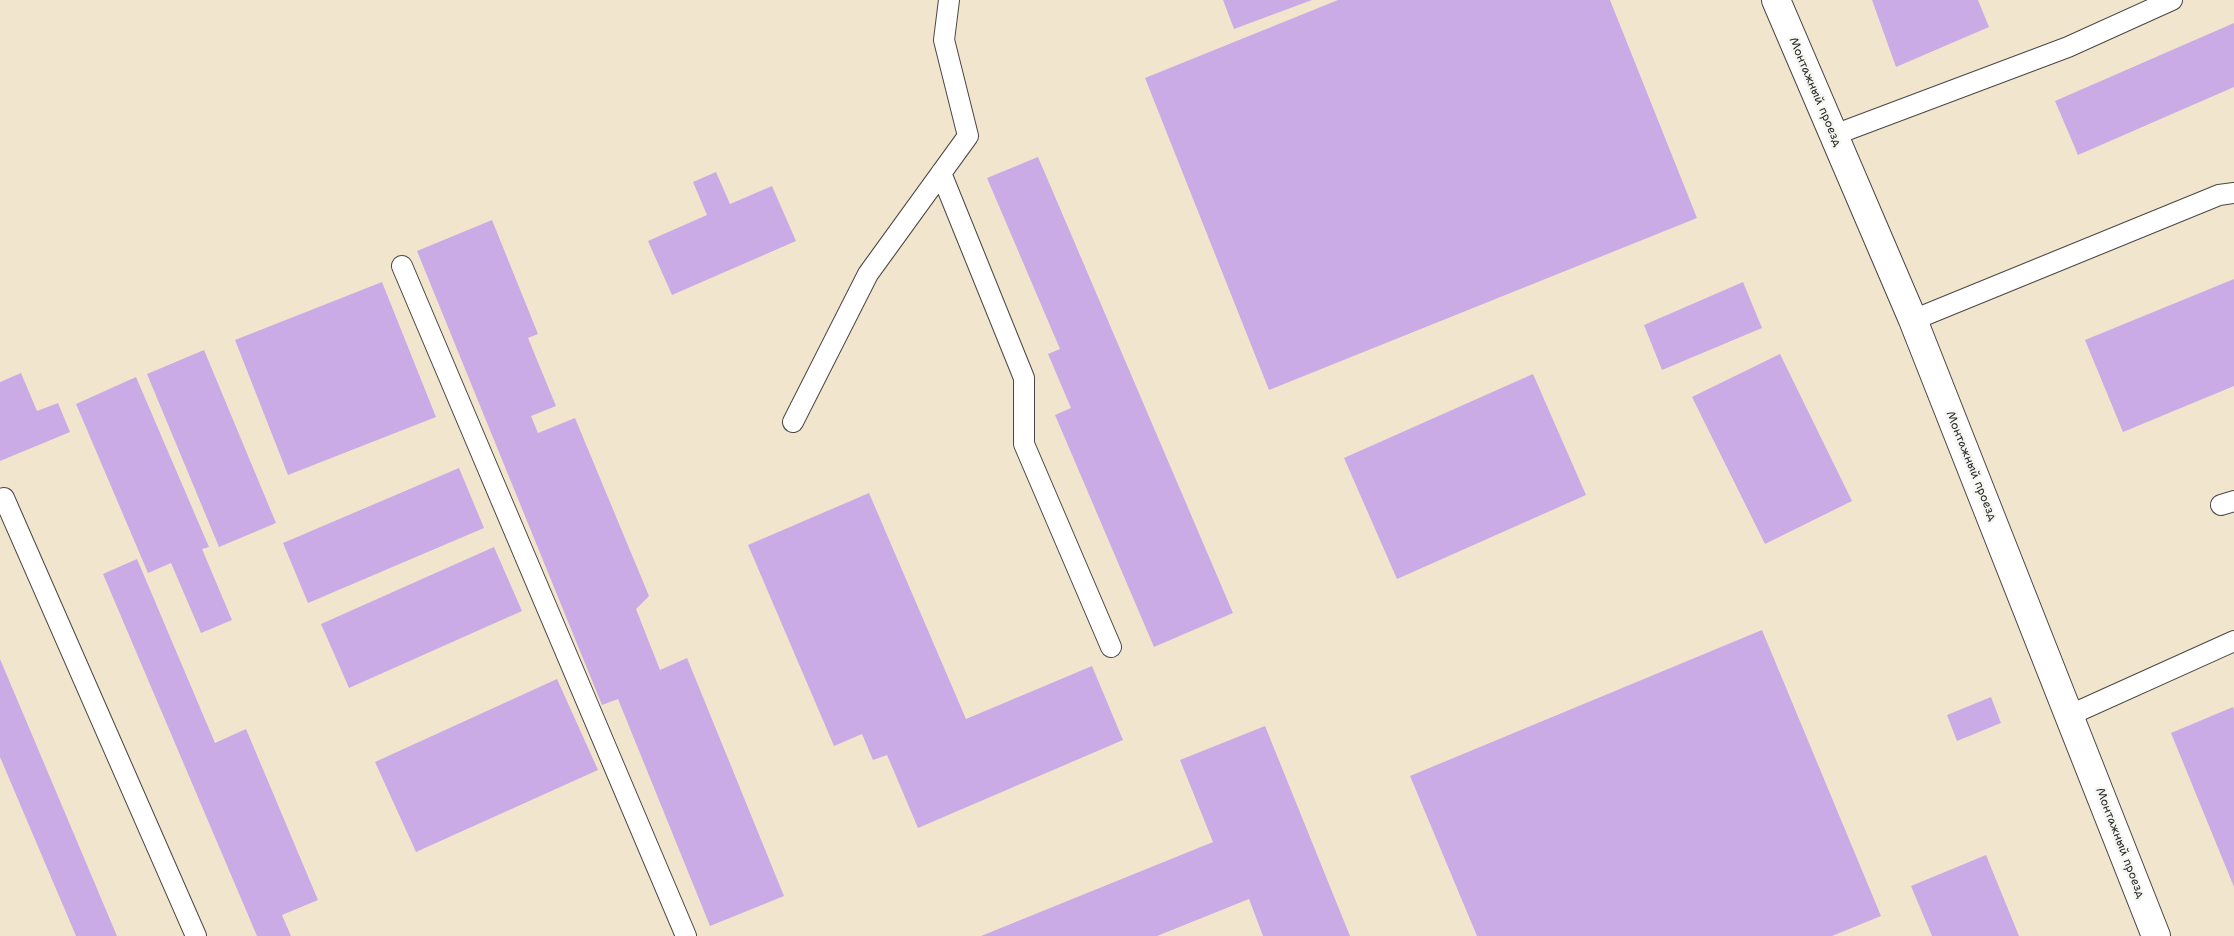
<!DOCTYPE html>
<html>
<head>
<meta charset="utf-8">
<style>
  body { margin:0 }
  canvas { display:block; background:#f2e5ce }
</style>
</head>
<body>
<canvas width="2234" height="936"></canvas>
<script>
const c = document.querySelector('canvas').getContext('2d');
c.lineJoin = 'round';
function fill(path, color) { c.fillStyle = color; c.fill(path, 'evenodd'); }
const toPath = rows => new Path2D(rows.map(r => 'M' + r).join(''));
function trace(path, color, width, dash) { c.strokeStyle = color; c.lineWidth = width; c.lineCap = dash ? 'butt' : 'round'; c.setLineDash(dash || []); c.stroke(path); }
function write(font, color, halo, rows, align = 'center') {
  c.font = font + ' "Shantell Sans",sans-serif'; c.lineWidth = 5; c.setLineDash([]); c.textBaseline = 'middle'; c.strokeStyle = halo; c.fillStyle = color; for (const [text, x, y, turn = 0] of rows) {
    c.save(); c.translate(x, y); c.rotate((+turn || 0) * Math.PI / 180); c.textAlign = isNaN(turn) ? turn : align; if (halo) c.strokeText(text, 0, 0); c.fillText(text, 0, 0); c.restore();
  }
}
const building = toPath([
  [1223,0,1312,0,1234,29],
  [1338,0,1610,0,1697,218,1269,390,1145,78],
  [1872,0,1978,0,1989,27,1896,67],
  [2234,23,2234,87,2078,155,2055,101],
  [1038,157,1233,613,1154,647,1055,415,1071,408,1048,354,1060,349,987,178],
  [716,172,730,204,772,186,796,241,672,295,648,241,707,215,693,182],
  [492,220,538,334,528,338,556,406,531,416,538,433,575,418,649,596,636,609,660,670,687,658,784,896,710,926,618,699,602,705,417,251],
  [2234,279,2234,386,2123,432,2085,340],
  [382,282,436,417,288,475,235,340],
  [1743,282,1762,328,1662,370,1644,325],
  [204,350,276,523,219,547,147,374],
  [1780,354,1852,501,1765,544,1692,397],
  [21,373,37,411,58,403,70,432,0,461,0,382],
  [1533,374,1586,495,1397,579,1344,458],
  [136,377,209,547,202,549,232,620,201,633,171,563,148,573,76,404],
  [459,468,484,528,308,603,283,543],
  [869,493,966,719,1092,666,1123,740,918,828,887,755,873,760,862,734,834,746,748,545],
  [494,547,522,611,349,688,321,624],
  [137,559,215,743,246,729,318,900,282,915,291,936,257,936,103,574],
  [1762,630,1881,916,1832,936,1477,936,1410,776],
  [0,659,117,936,76,936,0,757],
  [557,679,598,770,416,852,375,762],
  [1991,697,2001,723,1957,741,1947,715],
  [2233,707,2234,710,2234,887,2171,733],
  [1265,726,1350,936,1263,936,1249,899,1157,936,981,936,1213,842,1180,760],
  [1986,855,2019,936,1932,936,1911,886]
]);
const service = toPath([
  [1834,135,2068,47,2172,0],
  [941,173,1024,378,1024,444,1111,647],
  [402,266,686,936],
  [1913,320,2219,195,2234,193],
  [793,422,868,274,968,136,944,40,949,0],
  [0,500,4,498,196,936],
  [2221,505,2234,501],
  [2070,715,2234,641]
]);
const minor = toPath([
  [1776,0,1913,320,2156,936]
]);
const streetNames = [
  ["Монтажный проезд",1815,92,67],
  ["Монтажный проезд",1971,466,68],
  ["Монтажный проезд",2120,843,69]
];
fill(building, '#caabe6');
trace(service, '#494743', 22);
trace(minor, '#494743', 30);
trace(service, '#fff', 20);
trace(minor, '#fff', 28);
write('12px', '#2b2b2b', '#f6f6f2', streetNames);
</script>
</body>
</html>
